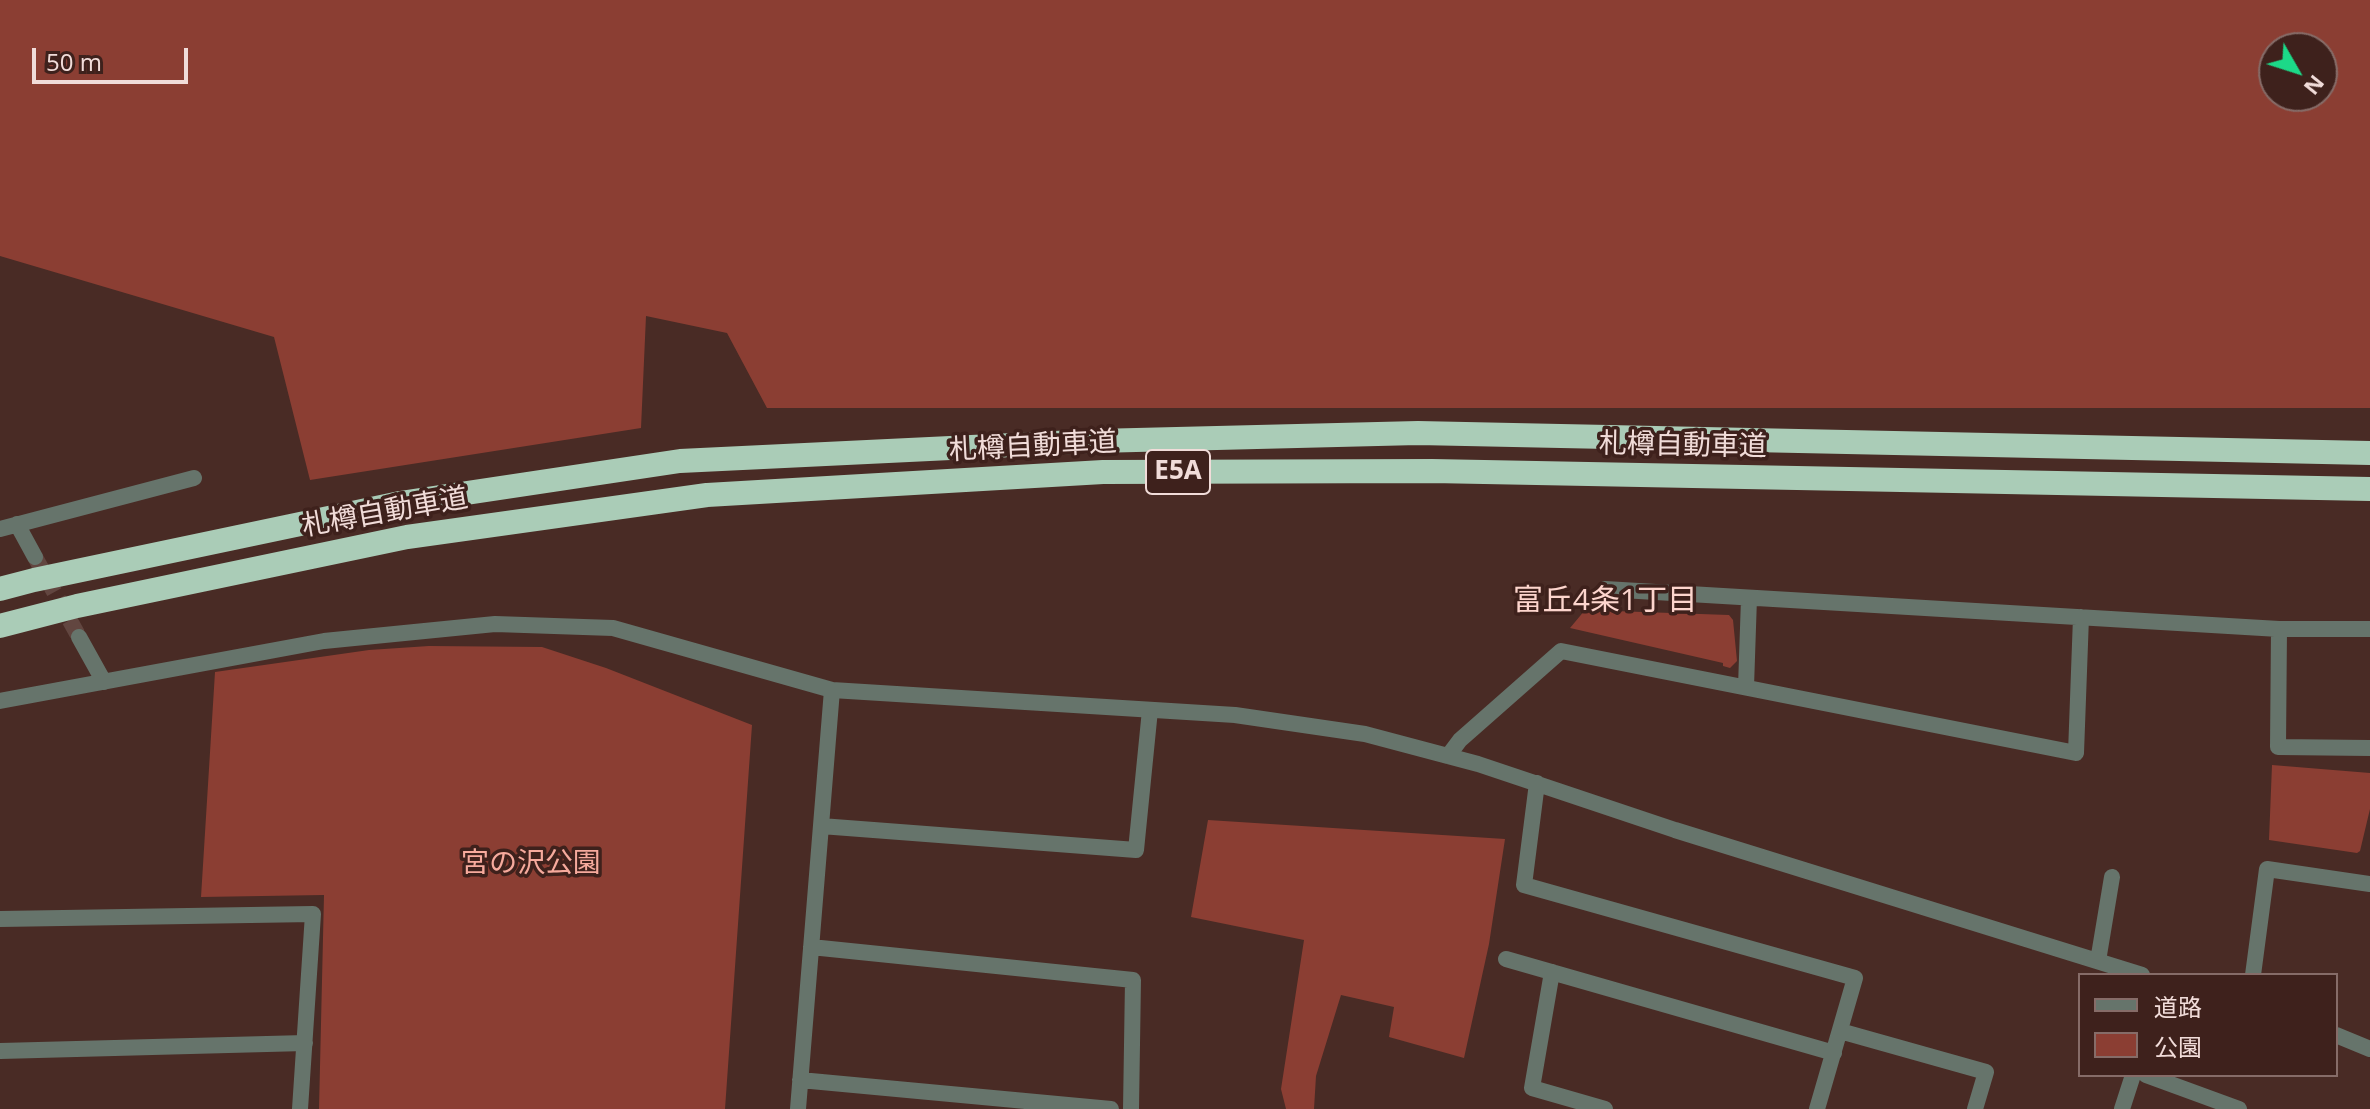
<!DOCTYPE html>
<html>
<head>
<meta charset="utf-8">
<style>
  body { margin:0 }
  #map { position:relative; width:2370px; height:1109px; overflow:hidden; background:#492b25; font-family:"Open Sans","Noto Sans JP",sans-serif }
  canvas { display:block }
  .legend { position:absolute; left:2078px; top:973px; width:260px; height:104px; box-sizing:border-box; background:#3e211c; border:2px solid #866c68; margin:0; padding:10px 14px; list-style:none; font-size:24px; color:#f1dcd9 }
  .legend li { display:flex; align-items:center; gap:16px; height:40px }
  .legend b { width:40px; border:2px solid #866c68 }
  .north { position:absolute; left:2258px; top:32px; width:80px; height:80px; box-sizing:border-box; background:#3e211c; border:2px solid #866c68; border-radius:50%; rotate:129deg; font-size:22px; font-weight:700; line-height:32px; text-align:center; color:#f1dcd9 }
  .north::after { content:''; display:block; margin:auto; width:28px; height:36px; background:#1cd988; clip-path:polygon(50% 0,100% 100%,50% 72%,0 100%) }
  .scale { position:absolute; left:32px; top:48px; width:156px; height:36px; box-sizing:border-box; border:4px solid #f1dcd9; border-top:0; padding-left:10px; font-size:24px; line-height:28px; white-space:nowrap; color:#f1dcd9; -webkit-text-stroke:6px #3e211c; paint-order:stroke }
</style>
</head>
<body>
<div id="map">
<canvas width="2370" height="1109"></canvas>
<ul class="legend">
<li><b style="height:10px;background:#66746b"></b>道路</li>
<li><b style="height:22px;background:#8b3e33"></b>公園</li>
</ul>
<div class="north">N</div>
<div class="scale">50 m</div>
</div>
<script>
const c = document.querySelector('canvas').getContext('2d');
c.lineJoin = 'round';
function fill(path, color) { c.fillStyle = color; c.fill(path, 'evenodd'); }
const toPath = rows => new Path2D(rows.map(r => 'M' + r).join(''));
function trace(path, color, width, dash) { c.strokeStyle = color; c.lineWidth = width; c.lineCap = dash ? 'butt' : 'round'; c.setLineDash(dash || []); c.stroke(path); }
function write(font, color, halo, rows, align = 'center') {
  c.font = font + ' "Open Sans","Noto Sans JP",sans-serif'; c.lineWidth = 7; c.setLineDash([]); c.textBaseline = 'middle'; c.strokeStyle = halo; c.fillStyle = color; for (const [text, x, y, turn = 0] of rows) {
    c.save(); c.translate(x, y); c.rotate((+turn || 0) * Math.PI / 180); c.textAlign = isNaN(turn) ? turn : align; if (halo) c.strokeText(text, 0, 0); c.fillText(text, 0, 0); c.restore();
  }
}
const green = toPath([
  [0,0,2370,0,2370,408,767,408,727,333,646,316,641,428,310,480,274,337,0,256],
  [2322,48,2322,96,2274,96,2274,48],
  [1585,610,1729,615,1733,620,1737,661,1730,668,1723,666,1723,663,1570,628],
  [429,646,542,647,606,668,752,725,725,1109,319,1109,324,895,201,897,215,672,369,650],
  [2272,765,2370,773,2370,809,2360,851,2357,853,2269,840],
  [1208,820,1505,839,1489,944,1464,1058,1389,1037,1394,1007,1341,995,1316,1076,1314,1109,1286,1109,1281,1089,1304,940,1191,917]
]);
const streetTunnel = toPath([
  [35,557,79,637]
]);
const street = toPath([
  [17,524,35,557],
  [0,529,194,478],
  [1605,589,2279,629,2370,629],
  [2279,629,2278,747,2370,748],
  [79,637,104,682],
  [1746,687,1749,598],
  [0,701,324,641,495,624,613,628,832,690,1235,715,1365,734,1478,764,1675,830,2142,975],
  [1448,756,1460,740,1561,651,2076,753,2081,617],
  [1537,783,1524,885,1855,978,1817,1109],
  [821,826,1136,850,1150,710],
  [0,919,313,914,300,1109],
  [811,947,1133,980,1131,1109],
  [1506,959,1834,1053],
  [2098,961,2112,877],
  [1552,972,1532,1088,1605,1109],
  [2253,975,2267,869,2370,884],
  [1840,1031,1986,1072,1975,1109],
  [2336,1035,2370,1049],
  [0,1051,305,1043],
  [2146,1075,2239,1109],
  [800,1080,1111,1109],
  [798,1109,832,690],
  [2122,1109,2133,1075]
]);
const highway = toPath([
  [0,589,34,580,400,503,680,461,1096,441,1418,433,2370,453],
  [0,626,77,606,407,537,707,495,1103,472,1432,471,2370,489]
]);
const shields = [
  [1178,472,64]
];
const shieldNames = [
  ["E5A",1178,472]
];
const streetNames = [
  ["札樽自動車道",1683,446,1],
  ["札樽自動車道",1033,447,-3],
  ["札樽自動車道",385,513,-10]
];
const parkNames = [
  ["宮の沢公園",531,864]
];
const neighbourhoodNames = [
  ["富丘4条1丁目",1605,601]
];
fill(green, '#8b3e33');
trace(streetTunnel, '#624640', 16, [16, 8]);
trace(street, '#66746b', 16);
trace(highway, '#aaccb7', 24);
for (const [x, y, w] of shields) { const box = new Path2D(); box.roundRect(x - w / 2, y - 22, w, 44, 6); c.fillStyle = '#3e211c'; c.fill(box); trace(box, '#f1dcd9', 2); }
write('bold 26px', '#f1dcd9', null, shieldNames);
write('28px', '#f1dcd9', '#3e211c', streetNames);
write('28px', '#f6aa9d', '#3e211c', parkNames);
write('30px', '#fdd5cd', '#3e211c', neighbourhoodNames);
</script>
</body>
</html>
